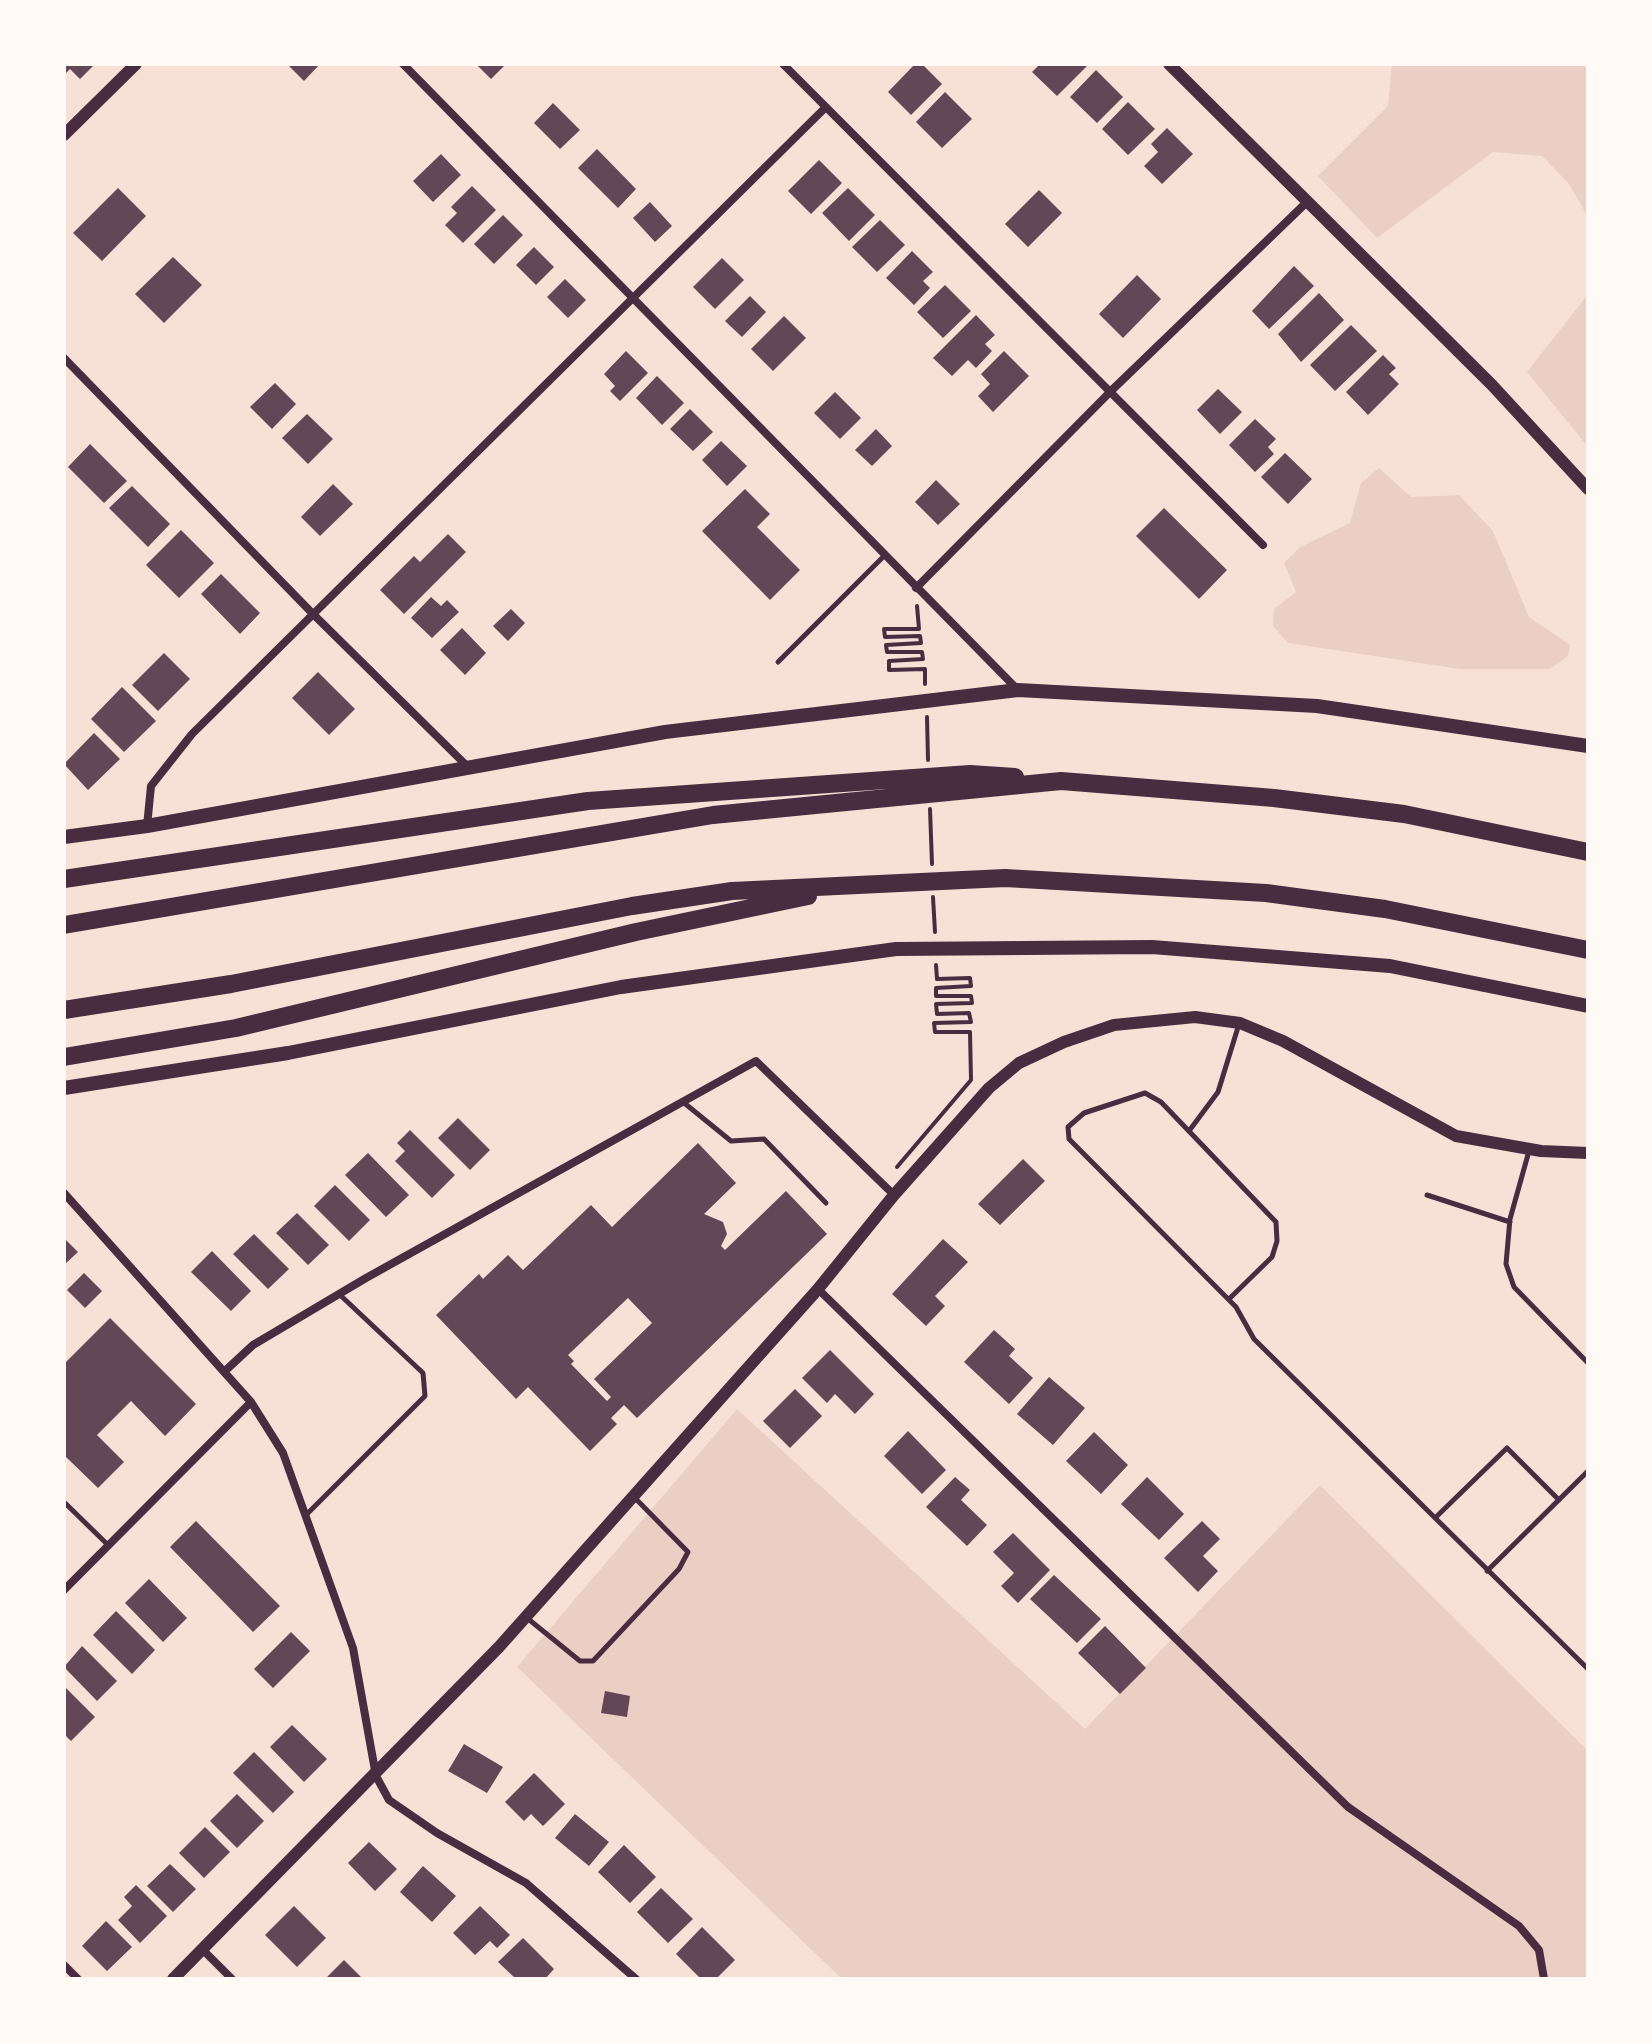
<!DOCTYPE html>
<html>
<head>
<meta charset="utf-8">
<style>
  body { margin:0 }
  #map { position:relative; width:1652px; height:2043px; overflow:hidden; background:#f7e1d7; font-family:"Open Sans",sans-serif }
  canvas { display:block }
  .frame { position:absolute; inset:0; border:66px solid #fffaf5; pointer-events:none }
</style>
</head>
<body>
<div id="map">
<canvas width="1652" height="2043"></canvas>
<div class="frame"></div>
</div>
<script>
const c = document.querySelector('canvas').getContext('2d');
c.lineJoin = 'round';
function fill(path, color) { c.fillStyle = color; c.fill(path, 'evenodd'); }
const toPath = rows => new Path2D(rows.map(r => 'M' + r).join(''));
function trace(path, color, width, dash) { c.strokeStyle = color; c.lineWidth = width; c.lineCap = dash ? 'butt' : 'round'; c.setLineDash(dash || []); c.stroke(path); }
const green = toPath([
  [1392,64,1588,64,1588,217,1569,184,1542,156,1493,152,1377,238,1318,176,1388,106],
  [1588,294,1588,447,1527,372],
  [1379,468,1411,497,1459,495,1493,531,1529,617,1570,645,1568,656,1550,669,1460,669,1288,643,1273,626,1274,609,1296,592,1284,563,1300,547,1350,523,1361,483],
  [737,1409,1085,1729,1320,1485,1588,1751,1588,1979,842,1979,517,1667]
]);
const building = toPath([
  [64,64,95,64,80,79,70,69,64,75],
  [287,64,320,64,304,81],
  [476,64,506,64,491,79],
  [915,64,922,64,942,84,911,115,888,92],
  [1040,64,1089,64,1057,96,1032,72],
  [1096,70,1123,97,1097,123,1070,97],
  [945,92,972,119,942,148,916,122],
  [1128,102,1155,129,1128,155,1102,129],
  [553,103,580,130,560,149,534,123],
  [1167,128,1193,154,1162,184,1144,166,1158,152,1151,144],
  [597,149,636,189,618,208,578,168],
  [441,154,461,175,433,202,413,181],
  [819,160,842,183,811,214,788,191],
  [472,186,496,210,463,243,445,225,457,213,451,207],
  [118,188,146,216,102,261,73,233],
  [848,188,875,215,849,241,822,213],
  [1039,190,1062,213,1028,247,1005,224],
  [650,202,672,226,655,242,633,218],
  [503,215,523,235,494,264,474,244],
  [880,220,905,245,877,272,852,247],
  [534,247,554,267,536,285,516,265],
  [912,251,933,272,923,281,930,288,914,305,886,278],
  [173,257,202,285,164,323,135,294],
  [722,258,744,280,715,309,693,287],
  [1294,266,1314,286,1269,329,1252,311],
  [1137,275,1161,299,1123,338,1099,314],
  [565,279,586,300,568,318,547,297],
  [945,285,971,311,943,338,917,312],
  [1319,293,1344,320,1301,362,1278,334],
  [750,296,766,312,742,337,725,321],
  [976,315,995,335,985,344,992,351,976,368,968,360,952,376,933,358],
  [784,316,806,338,773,371,751,349],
  [1351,325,1377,351,1335,391,1310,365],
  [626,351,648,373,620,401,610,391,615,386,604,374],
  [1004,351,1029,376,993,412,978,396,990,384,981,374],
  [1383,355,1396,368,1389,374,1399,384,1368,415,1346,392],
  [657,376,684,403,662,425,636,398],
  [275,383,296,404,272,429,250,407],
  [1218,389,1242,412,1220,434,1197,410],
  [835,392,861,418,840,439,814,413],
  [690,409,713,432,693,451,670,429],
  [307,414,333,439,308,464,282,438],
  [1255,419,1276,439,1268,447,1274,454,1255,472,1229,445],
  [876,429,892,446,872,466,855,450],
  [721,441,747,466,727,486,702,460],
  [90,444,127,481,104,503,68,467],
  [1285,453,1312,479,1288,504,1261,477],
  [936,480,960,504,938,525,915,502],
  [333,484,353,504,320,536,301,517],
  [132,486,170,524,148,547,109,508],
  [745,489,770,514,757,527,800,570,770,600,702,531],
  [1164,508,1227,570,1199,599,1136,536],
  [181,530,214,563,179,598,146,565],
  [448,534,466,552,404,614,380,590,414,556,420,562],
  [221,574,260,613,240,634,201,594],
  [431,597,441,606,447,600,459,612,432,638,411,618],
  [511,609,525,623,508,641,493,626],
  [462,628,486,653,465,675,440,650],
  [164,653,190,679,158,711,132,685],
  [318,672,355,709,329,735,292,698],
  [122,687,156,721,124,752,91,719],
  [94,733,120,759,88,790,64,764],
  [458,1118,490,1150,470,1170,438,1138],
  [410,1130,455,1175,432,1198,395,1161,405,1151,397,1143],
  [698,1143,736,1183,704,1214,723,1222,727,1234,721,1246,725,1250,786,1191,827,1234,637,1418,624,1405,611,1418,617,1424,590,1451,528,1387,516,1399,436,1315,479,1274,483,1279,508,1255,523,1270,591,1205,612,1227],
  [628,1298,652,1323,594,1379,611,1397,607,1401,571,1364,574,1361,568,1355],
  [368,1153,409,1195,386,1217,345,1175],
  [1023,1159,1045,1181,1000,1225,978,1204],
  [335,1185,370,1220,349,1241,314,1206],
  [297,1213,329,1245,308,1265,276,1233],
  [254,1234,289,1269,268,1289,233,1254],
  [64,1238,78,1252,64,1265],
  [943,1239,968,1262,935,1296,945,1306,926,1326,892,1294],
  [212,1251,251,1291,231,1311,191,1272],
  [84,1273,102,1291,85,1308,67,1290],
  [110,1318,196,1404,165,1436,131,1401,97,1435,124,1462,98,1488,64,1455,64,1364],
  [994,1330,1015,1349,1009,1356,1033,1378,1009,1404,964,1362],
  [830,1350,874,1394,855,1414,835,1394,827,1403,802,1378],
  [1049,1377,1085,1408,1053,1445,1017,1414],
  [795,1389,822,1416,790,1448,763,1421],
  [908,1431,946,1470,922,1494,884,1456],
  [1094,1432,1128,1465,1101,1494,1066,1461],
  [955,1477,970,1490,961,1500,987,1525,967,1546,926,1507],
  [1147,1477,1184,1514,1159,1540,1121,1504],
  [196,1521,280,1606,253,1632,170,1547],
  [1202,1521,1220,1539,1203,1556,1218,1571,1198,1592,1164,1558],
  [1013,1533,1050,1570,1018,1603,1001,1586,1014,1573,993,1552],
  [1054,1575,1101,1619,1077,1643,1030,1599],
  [149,1579,187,1618,163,1642,125,1603],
  [116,1611,155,1650,132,1674,93,1635],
  [1105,1626,1146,1668,1120,1694,1078,1653],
  [291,1632,310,1651,273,1688,254,1669],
  [82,1646,117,1681,97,1701,64,1667],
  [64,1686,95,1717,71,1741,64,1734],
  [605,1691,630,1696,627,1717,601,1713],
  [292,1725,327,1759,304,1782,270,1747],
  [464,1744,503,1767,487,1793,448,1771],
  [254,1752,294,1792,273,1813,233,1773],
  [534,1773,565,1804,543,1826,531,1814,524,1821,505,1802],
  [237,1794,264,1821,237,1848,210,1821],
  [575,1814,609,1842,589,1866,555,1838],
  [205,1827,230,1852,204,1878,179,1853],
  [369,1842,397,1869,375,1891,348,1863],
  [624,1845,656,1877,630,1903,598,1872],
  [170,1864,196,1889,173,1912,147,1886],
  [423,1866,456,1896,432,1922,400,1892],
  [136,1885,167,1916,140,1943,118,1920,132,1906,124,1897],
  [661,1888,693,1919,668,1943,637,1912],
  [294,1906,326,1938,297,1967,265,1935],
  [480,1906,510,1935,497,1948,490,1941,475,1955,453,1933],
  [106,1921,132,1947,107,1971,82,1946],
  [702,1927,735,1960,716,1979,701,1979,676,1954],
  [523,1938,554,1969,545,1979,516,1979,498,1962],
  [344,1960,363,1979,325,1979]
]);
const path = toPath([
  [917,606,919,629,884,629,885,637,920,636,921,643,886,645,887,652,922,652,923,659,889,661,889,670,925,669,925,684],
  [927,717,928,760],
  [930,809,932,864],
  [933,897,935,932],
  [897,1167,971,1080,970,1032,935,1032,934,1023,971,1022,969,1013,937,1014,936,1004,972,1003,971,996,936,996,936,988,971,986,970,978,937,979,936,965]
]);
const service = toPath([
  [778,662,884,556],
  [683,1102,731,1141,764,1139,826,1203],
  [1189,1131,1218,1092,1239,1024],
  [1529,1151,1510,1219,1506,1264,1514,1287,1588,1363],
  [1427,1195,1510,1222],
  [1229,1299,1272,1257,1277,1241,1276,1222,1161,1102,1145,1093,1084,1113,1068,1127,1069,1139,1236,1307,1254,1339,1588,1669],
  [64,1502,108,1545],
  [306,1515,425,1396,423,1373,339,1294],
  [1435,1518,1507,1448,1559,1500],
  [1487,1571,1588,1471],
  [527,1618,580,1661,593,1661,679,1569,688,1552,633,1496]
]);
const minor = toPath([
  [403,64,1018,690],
  [783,64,1263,545],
  [64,358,313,614,467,766],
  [916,588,1112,390,1307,202],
  [147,826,151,786,192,734,826,107],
  [64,1193,251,1402,283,1453,353,1648,376,1776,389,1800,437,1833,526,1883,636,1979],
  [818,1289,1348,1807,1519,1926,1539,1950,1544,1979],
  [225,1371,253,1345,366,1278,756,1061,894,1195],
  [64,1590,251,1402],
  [203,1950,232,1979],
  [64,1965,78,1979]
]);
const tertiary = toPath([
  [1169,64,1492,385,1588,489],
  [64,135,136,64],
  [173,1979,499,1647,818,1289,894,1195,989,1088,1019,1063,1064,1042,1114,1025,1195,1017,1240,1023,1283,1041,1456,1136,1541,1151,1588,1153]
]);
const secondary = toPath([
  [64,837,147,826,665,732,1018,690,1317,706,1588,746],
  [64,1088,288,1053,621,987,896,949,1152,947,1390,966,1588,1006]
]);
const motorway = toPath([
  [64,879,588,801,970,774,1015,777],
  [64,925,713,815,1061,781,1274,798,1404,814,1588,852],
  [64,1010,231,984,632,906,732,891,1005,878,1266,893,1385,909,1588,950],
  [64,1057,236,1028,636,932,808,896]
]);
fill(green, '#ebcfc5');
fill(building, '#644757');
trace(path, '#4a2c40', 4);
trace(service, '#4a2c40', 5);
trace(minor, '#4a2c40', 8);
trace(tertiary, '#4a2c40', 12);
trace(secondary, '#4a2c40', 14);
trace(motorway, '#4a2c40', 18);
</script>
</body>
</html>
